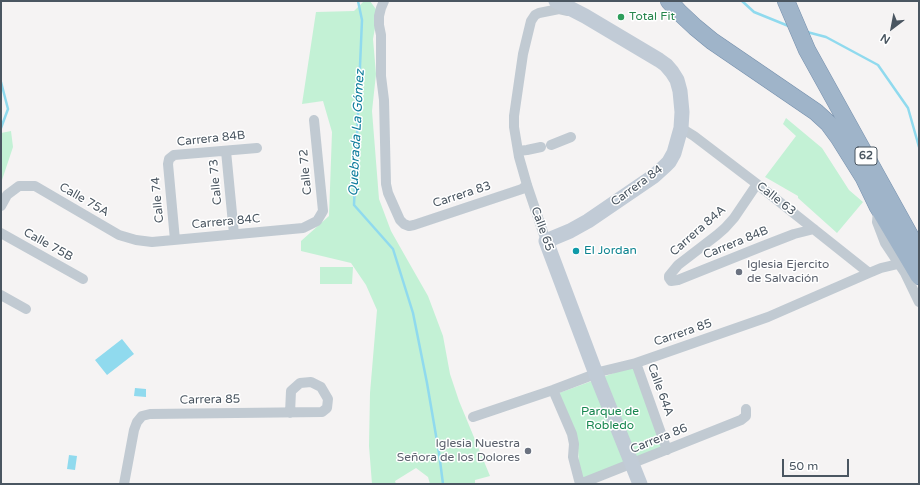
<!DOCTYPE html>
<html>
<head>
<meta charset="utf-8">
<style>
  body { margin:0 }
  #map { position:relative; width:920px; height:485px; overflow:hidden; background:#f5f3f3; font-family:"Varela Round",sans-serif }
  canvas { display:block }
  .frame { position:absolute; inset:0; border:2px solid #4a5661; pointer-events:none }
  .north { position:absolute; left:872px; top:8px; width:40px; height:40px; -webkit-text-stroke:3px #fff; paint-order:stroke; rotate:212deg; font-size:11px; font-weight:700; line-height:16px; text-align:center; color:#4a5661 }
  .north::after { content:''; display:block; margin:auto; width:14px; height:18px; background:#4a5661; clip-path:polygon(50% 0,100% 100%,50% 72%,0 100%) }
  .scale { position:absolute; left:782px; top:459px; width:67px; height:18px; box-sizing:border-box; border:2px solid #4a5661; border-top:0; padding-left:5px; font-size:12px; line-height:14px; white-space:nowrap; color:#4a5661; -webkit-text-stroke:3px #fff; paint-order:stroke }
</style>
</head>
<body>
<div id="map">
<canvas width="920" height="485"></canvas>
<div class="frame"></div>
<div class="north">N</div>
<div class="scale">50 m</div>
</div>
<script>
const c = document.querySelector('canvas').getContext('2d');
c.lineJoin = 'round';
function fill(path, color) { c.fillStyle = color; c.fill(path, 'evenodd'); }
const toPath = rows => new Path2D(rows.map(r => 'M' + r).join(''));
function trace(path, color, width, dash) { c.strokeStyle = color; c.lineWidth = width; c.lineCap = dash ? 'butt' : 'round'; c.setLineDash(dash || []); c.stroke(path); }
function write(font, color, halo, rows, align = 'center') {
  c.font = font + ' "Varela Round",sans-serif'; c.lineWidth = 3; c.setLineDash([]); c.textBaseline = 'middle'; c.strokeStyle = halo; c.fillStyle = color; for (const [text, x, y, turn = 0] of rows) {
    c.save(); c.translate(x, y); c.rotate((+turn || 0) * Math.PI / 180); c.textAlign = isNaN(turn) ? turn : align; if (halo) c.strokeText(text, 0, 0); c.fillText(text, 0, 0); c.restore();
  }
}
const green = toPath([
  [364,1,370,1,378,12,373,39,376,74,372,111,379,199,391,231,408,261,428,296,443,336,450,374,459,401,490,476,475,480,475,484,430,484,428,477,416,468,395,481,396,484,372,484,369,446,370,393,377,310,366,285,351,263,301,251,301,241,329,216,332,132,323,101,302,104,316,12,354,11],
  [786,118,822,148,849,190,863,202,837,233,798,198,798,196,765,177,796,136,783,124],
  [11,131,13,147,1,183,1,133],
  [320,267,353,267,352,284,320,284],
  [633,366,663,449,584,480,579,465,578,448,559,393]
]);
const water = toPath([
  [122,339,134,354,107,375,95,360],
  [135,388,146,389,146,397,134,396],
  [69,455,77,456,75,470,67,469]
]);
const stream = toPath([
  [358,1,362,20,354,205,393,249,413,313,427,383,439,453,443,484],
  [742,1,754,12,791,27],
  [807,32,826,37,878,65,908,108,919,147],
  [1,82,8,109,1,128]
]);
const minor = toPath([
  [384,1,381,8,379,16,379,25,381,35,381,76,384,100,386,184,388,193,400,220,404,224,409,226,414,225,522,189,527,185],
  [681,128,694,136,757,184,869,273],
  [551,145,571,137],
  [226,151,234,234],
  [518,151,527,150,541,147],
  [757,184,734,218,725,228,717,235,678,265,669,276,669,278,671,281,678,280,763,246,794,234,814,229],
  [1,206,7,195,19,186,35,186,119,235,136,240,152,242,303,228,317,221,323,211,314,120],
  [878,211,877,222,885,243,905,273,919,302],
  [1,233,83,279],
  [175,240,168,164,169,159,174,155,257,148],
  [546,241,527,185,519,157,514,127,514,116,523,54,531,21,535,15,539,13,559,9,568,11],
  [1,295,26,309],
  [636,363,667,450],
  [553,390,572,434,574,444,573,457,580,484],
  [473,417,553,390,603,371,636,363,768,317,869,273,881,268,898,264],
  [124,484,134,430,137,422,142,416,150,414,322,412,327,408,328,399,321,387,311,382,300,383,291,391,290,413],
  [580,484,741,420,746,416,746,409]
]);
const secondary = toPath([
  [556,1,585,16,659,60,666,65,672,72,677,80,680,91,682,112,681,128,674,153,669,162,665,166,654,176,588,221,570,231,546,241,596,374,640,484]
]);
const trunk = toPath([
  [669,1,679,12,695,27,712,41,816,112,828,123,839,138,864,178,878,207,919,276],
  [786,1,807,50,919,252]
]);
const markers = [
  [621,17,4,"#2e9e5b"],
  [576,251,4,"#0f9aa8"],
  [739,272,4,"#6b7280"],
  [528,451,4,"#6b7280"]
];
const shields = [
  [866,156,22]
];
const shieldNames = [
  ["62",866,156]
];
const leisureNames = [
  ["Total Fit",629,17]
];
const streetNames = [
  ["Carrera 84B",211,139,-6],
  ["Calle 72",306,172,-95],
  ["Calle 73",216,182,-95],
  ["Carrera 84",637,186,-36],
  ["Carrera 83",462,195,-18],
  ["Calle 63",776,199,38],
  ["Calle 75A",84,200,30],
  ["Calle 74",158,200,-95],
  ["Carrera 84C",226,222,-5],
  ["Calle 65",542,229,70],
  ["Carrera 84A",698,231,-41],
  ["Carrera 84B",736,243,-22],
  ["Calle 75B",48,245,29],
  ["Carrera 85",683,333,-19],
  ["Calle 64A",660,390,70],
  ["Carrera 85",210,400,-1],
  ["Carrera 86",659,439,-22]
];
const cultureNames = [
  ["El Jordan",584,251]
];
const worshipNames = [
  ["Iglesia Ejercito",747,265],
  ["de Salvación",747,279],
  ["Iglesia Nuestra",520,444,"right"],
  ["Señora de los Dolores",520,458,"right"]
];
const parkNames = [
  ["Parque de",610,412],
  ["Robledo",610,426]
];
const waterNames = [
  ["Quebrada La Gómez",357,133,-87]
];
fill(green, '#c3f1d5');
fill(water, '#90daee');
trace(stream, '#90daee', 2.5);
trace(trunk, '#7690ad', 18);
trace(minor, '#c1cad2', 10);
trace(secondary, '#c1cbd6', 15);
trace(trunk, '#9fb4c9', 17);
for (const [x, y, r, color] of markers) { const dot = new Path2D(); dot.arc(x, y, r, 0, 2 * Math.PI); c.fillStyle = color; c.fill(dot); trace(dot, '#fff', 1.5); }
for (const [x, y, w] of shields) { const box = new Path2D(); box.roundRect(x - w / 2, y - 9, w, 18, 3); c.fillStyle = '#fff'; c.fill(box); trace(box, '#4a5661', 1); }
write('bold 11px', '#4a5661', null, shieldNames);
write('12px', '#27864d', '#fff', leisureNames, 'left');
write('12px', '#4a5661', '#fff', streetNames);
write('12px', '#0d838f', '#fff', cultureNames, 'left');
write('12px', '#5b616d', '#fff', worshipNames, 'left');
write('12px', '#17864f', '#fff', parkNames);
write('italic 13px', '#0c7c9b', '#fff', waterNames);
</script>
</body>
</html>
